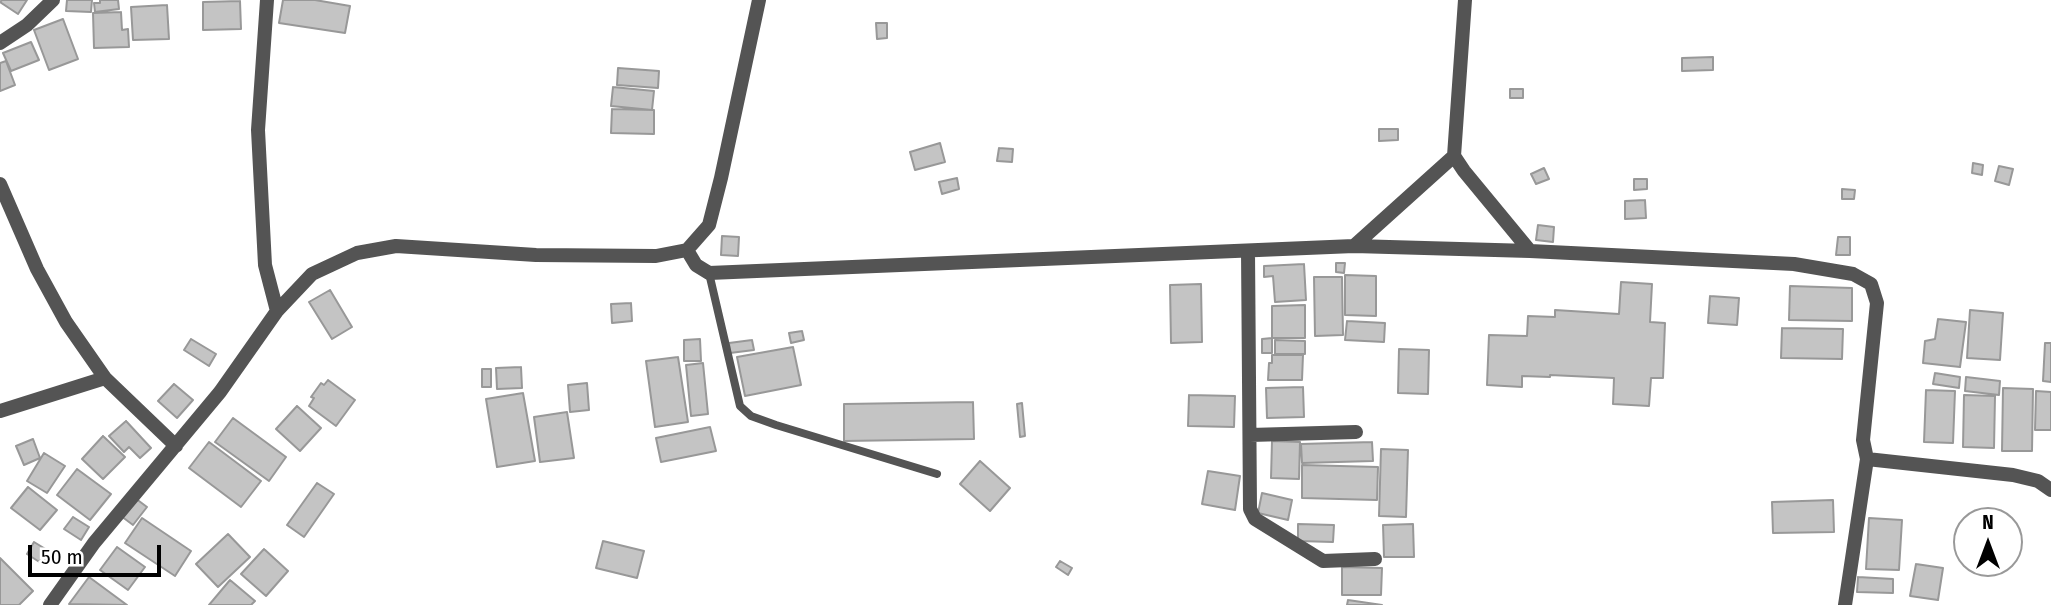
<!DOCTYPE html>
<html>
<head>
<meta charset="utf-8">
<style>
  body { margin:0 }
  #map { position:relative; width:2051px; height:605px; overflow:hidden; background:#fff; font-family:"Fira Sans Condensed",sans-serif }
  canvas { display:block }
  .north { position:absolute; left:1953px; top:507px; width:70px; height:70px; box-sizing:border-box; background:#fff; border:2px solid #999; border-radius:50%; rotate:0deg; font-size:19px; font-weight:700; line-height:28px; text-align:center; color:#000 }
  .north::after { content:''; display:block; margin:auto; width:24px; height:32px; background:#000; clip-path:polygon(50% 0,100% 100%,50% 72%,0 100%) }
  .scale { position:absolute; left:28px; top:545px; width:133px; height:32px; box-sizing:border-box; border:4px solid #000; border-top:0; padding-left:9px; font-size:21px; line-height:24px; white-space:nowrap; color:#000; -webkit-text-stroke:5px #fff; paint-order:stroke }
</style>
</head>
<body>
<div id="map">
<canvas width="2051" height="605"></canvas>
<div class="north">N</div>
<div class="scale">50 m</div>
</div>
<script>
const c = document.querySelector('canvas').getContext('2d');
c.lineJoin = 'round';
function fill(path, color) { c.fillStyle = color; c.fill(path, 'evenodd'); }
const toPath = rows => new Path2D(rows.map(r => 'M' + r).join(''));
function trace(path, color, width, dash) { c.strokeStyle = color; c.lineWidth = width; c.lineCap = dash ? 'butt' : 'round'; c.setLineDash(dash || []); c.stroke(path); }
const building = toPath([
  [2,0,27,0,18,14,0,2,2,0],
  [67,0,92,0,91,12,66,11,67,0],
  [100,0,118,0,119,9,95,12,94,3,100,3,100,0],
  [283,0,315,0,350,6,345,33,279,23,283,0],
  [240,1,241,29,203,30,203,2,240,1],
  [167,5,169,39,133,40,131,7,167,5],
  [121,12,122,30,128,29,129,47,94,48,93,13,121,12],
  [63,19,78,59,49,70,34,30,63,19],
  [876,23,887,23,887,38,877,39,876,23],
  [31,42,39,60,11,71,3,53,31,42],
  [1713,57,1713,70,1682,71,1682,58,1713,57],
  [6,61,15,85,0,91,0,63,6,61],
  [618,68,659,71,658,88,617,85,618,68],
  [613,87,654,91,652,110,611,106,613,87],
  [1510,89,1523,89,1523,98,1510,98,1510,89],
  [612,109,654,110,654,134,611,133,612,109],
  [1379,129,1398,129,1398,140,1379,141,1379,129],
  [940,143,945,162,915,170,910,152,940,143],
  [999,148,1013,149,1012,162,997,161,999,148],
  [1973,163,1983,165,1982,175,1972,173,1973,163],
  [1999,166,2013,169,2009,185,1995,181,1999,166],
  [1544,168,1549,179,1536,184,1531,174,1544,168],
  [957,178,959,189,942,194,939,182,957,178],
  [1634,179,1647,179,1647,189,1634,190,1634,179],
  [1842,189,1855,190,1854,199,1842,199,1842,189],
  [1645,200,1646,218,1625,219,1625,201,1645,200],
  [1538,225,1554,227,1553,242,1536,240,1538,225],
  [722,236,739,237,738,256,721,255,722,236],
  [1838,237,1850,237,1850,255,1836,255,1838,237],
  [1336,263,1345,263,1344,273,1336,272,1336,263],
  [1304,264,1306,300,1275,302,1273,276,1264,277,1264,266,1304,264],
  [1345,275,1376,276,1376,316,1345,315,1345,275],
  [1314,277,1342,277,1343,335,1315,336,1314,277],
  [1621,282,1652,284,1650,322,1665,323,1663,378,1651,378,1649,406,1613,404,1614,378,1550,375,1550,377,1522,376,1522,387,1487,385,1489,335,1527,336,1528,316,1555,317,1555,310,1619,314,1621,282],
  [1201,284,1202,342,1171,343,1170,285,1201,284],
  [1790,286,1852,288,1852,321,1789,320,1790,286],
  [330,290,352,327,332,339,309,302,330,290],
  [1710,296,1739,298,1737,325,1708,323,1710,296],
  [631,303,632,321,612,323,611,304,631,303],
  [1305,305,1305,338,1272,338,1272,306,1305,305],
  [1970,310,2003,313,2000,360,1967,358,1970,310],
  [1938,319,1966,322,1960,367,1923,363,1925,341,1935,339,1938,319],
  [1347,321,1385,323,1384,342,1345,340,1347,321],
  [1782,328,1843,329,1842,359,1781,358,1782,328],
  [802,331,804,340,791,343,789,333,802,331],
  [1272,338,1272,353,1262,353,1262,339,1272,338],
  [191,339,216,354,209,366,184,350,191,339],
  [700,339,701,361,684,361,684,340,700,339],
  [752,340,754,350,730,353,729,343,752,340],
  [1275,340,1305,341,1305,354,1275,354,1275,340],
  [2045,343,2051,343,2051,382,2043,381,2045,343],
  [793,347,801,385,745,396,737,357,793,347],
  [1399,349,1429,350,1428,394,1398,393,1399,349],
  [1272,355,1303,355,1302,380,1268,380,1269,363,1272,363,1272,355],
  [678,357,688,422,655,427,646,361,678,357],
  [703,363,708,414,691,416,686,365,703,363],
  [521,367,522,388,497,389,496,368,521,367],
  [482,369,491,369,491,387,482,387,482,369],
  [1935,373,1960,377,1959,388,1933,384,1935,373],
  [1966,377,2000,381,1999,395,1965,391,1966,377],
  [328,380,355,400,336,426,309,406,314,398,311,397,321,383,324,385,328,380],
  [587,383,589,410,570,412,568,385,587,383],
  [174,384,193,400,177,418,158,401,174,384],
  [1303,387,1304,417,1267,418,1266,388,1303,387],
  [2003,388,2033,389,2032,451,2002,451,2003,388],
  [1926,390,1955,391,1953,443,1924,442,1926,390],
  [2036,391,2051,392,2051,430,2035,430,2036,391],
  [523,393,535,461,497,467,486,399,523,393],
  [1189,395,1235,396,1234,427,1188,426,1189,395],
  [1964,395,1995,396,1994,448,1963,447,1964,395],
  [973,402,974,439,844,441,844,404,973,402],
  [1022,403,1025,436,1020,437,1017,404,1022,403],
  [297,406,321,428,300,451,276,429,297,406],
  [567,412,574,458,540,462,534,417,567,412],
  [233,418,286,457,269,481,215,442,233,418],
  [126,421,151,448,140,458,129,447,124,452,109,436,126,421],
  [710,427,716,451,661,462,656,438,710,427],
  [103,436,125,457,103,479,82,459,103,436],
  [33,439,40,458,24,465,16,446,33,439],
  [1272,441,1300,442,1299,479,1271,478,1272,441],
  [209,442,261,481,241,507,189,468,209,442],
  [1372,442,1373,461,1302,463,1301,444,1372,442],
  [1381,449,1408,450,1406,517,1379,516,1381,449],
  [44,453,65,466,47,493,27,481,44,453],
  [980,461,1010,488,990,511,960,484,980,461],
  [1302,465,1378,467,1377,500,1302,498,1302,465],
  [77,469,111,494,90,520,57,495,77,469],
  [1208,471,1240,476,1235,510,1202,504,1208,471],
  [317,483,334,494,304,537,287,525,317,483],
  [28,487,57,510,40,530,11,508,28,487],
  [1262,493,1292,500,1288,520,1258,513,1262,493],
  [135,498,147,507,133,525,121,516,135,498],
  [1833,500,1834,532,1773,533,1772,502,1833,500],
  [73,517,89,527,81,540,64,529,73,517],
  [142,518,191,551,175,576,125,543,142,518],
  [1869,518,1902,520,1899,570,1866,569,1869,518],
  [1298,524,1334,525,1333,542,1298,541,1298,524],
  [1413,524,1414,557,1384,557,1383,525,1413,524],
  [228,534,250,557,218,587,196,564,228,534],
  [603,541,644,551,637,578,596,568,603,541],
  [34,542,52,553,44,565,27,554,34,542],
  [117,547,145,567,128,590,100,570,117,547],
  [264,549,288,571,266,596,241,574,264,549],
  [0,558,33,591,19,605,0,605,0,558],
  [1060,561,1072,568,1068,575,1056,567,1060,561],
  [1916,564,1943,568,1938,600,1910,596,1916,564],
  [1342,567,1382,568,1381,595,1342,595,1342,567],
  [89,577,127,605,69,604,89,577],
  [1858,577,1893,579,1893,593,1857,592,1858,577],
  [230,580,255,601,251,605,209,605,230,580],
  [1348,600,1382,605,1347,605,1348,600]
]);
const lane = toPath([
  [709,273,740,406,751,416,776,425,937,474]
]);
const street = toPath([
  [267,0,258,130,265,265,277,311],
  [1465,0,1454,156,1464,171,1530,251,1794,264,1853,274,1871,284,1877,303,1863,440,1867,459,2013,475,2038,481,2051,490],
  [0,43,27,25,53,0],
  [0,184,37,269,66,322,105,378,176,446],
  [1354,246,1454,156],
  [687,250,696,265,709,273,1354,246,1530,251],
  [1248,251,1250,509,1255,519,1323,561,1375,559],
  [0,411,105,378],
  [1250,435,1356,432],
  [50,605,94,543,220,392,277,311,312,274,357,253,396,246,536,255,656,256,687,250,709,225,721,178,759,0],
  [1845,605,1867,459]
]);
fill(building, '#c4c4c4');
trace(building, '#989898', 2);
trace(lane, '#545454', 8);
trace(street, '#545454', 14);
</script>
</body>
</html>
